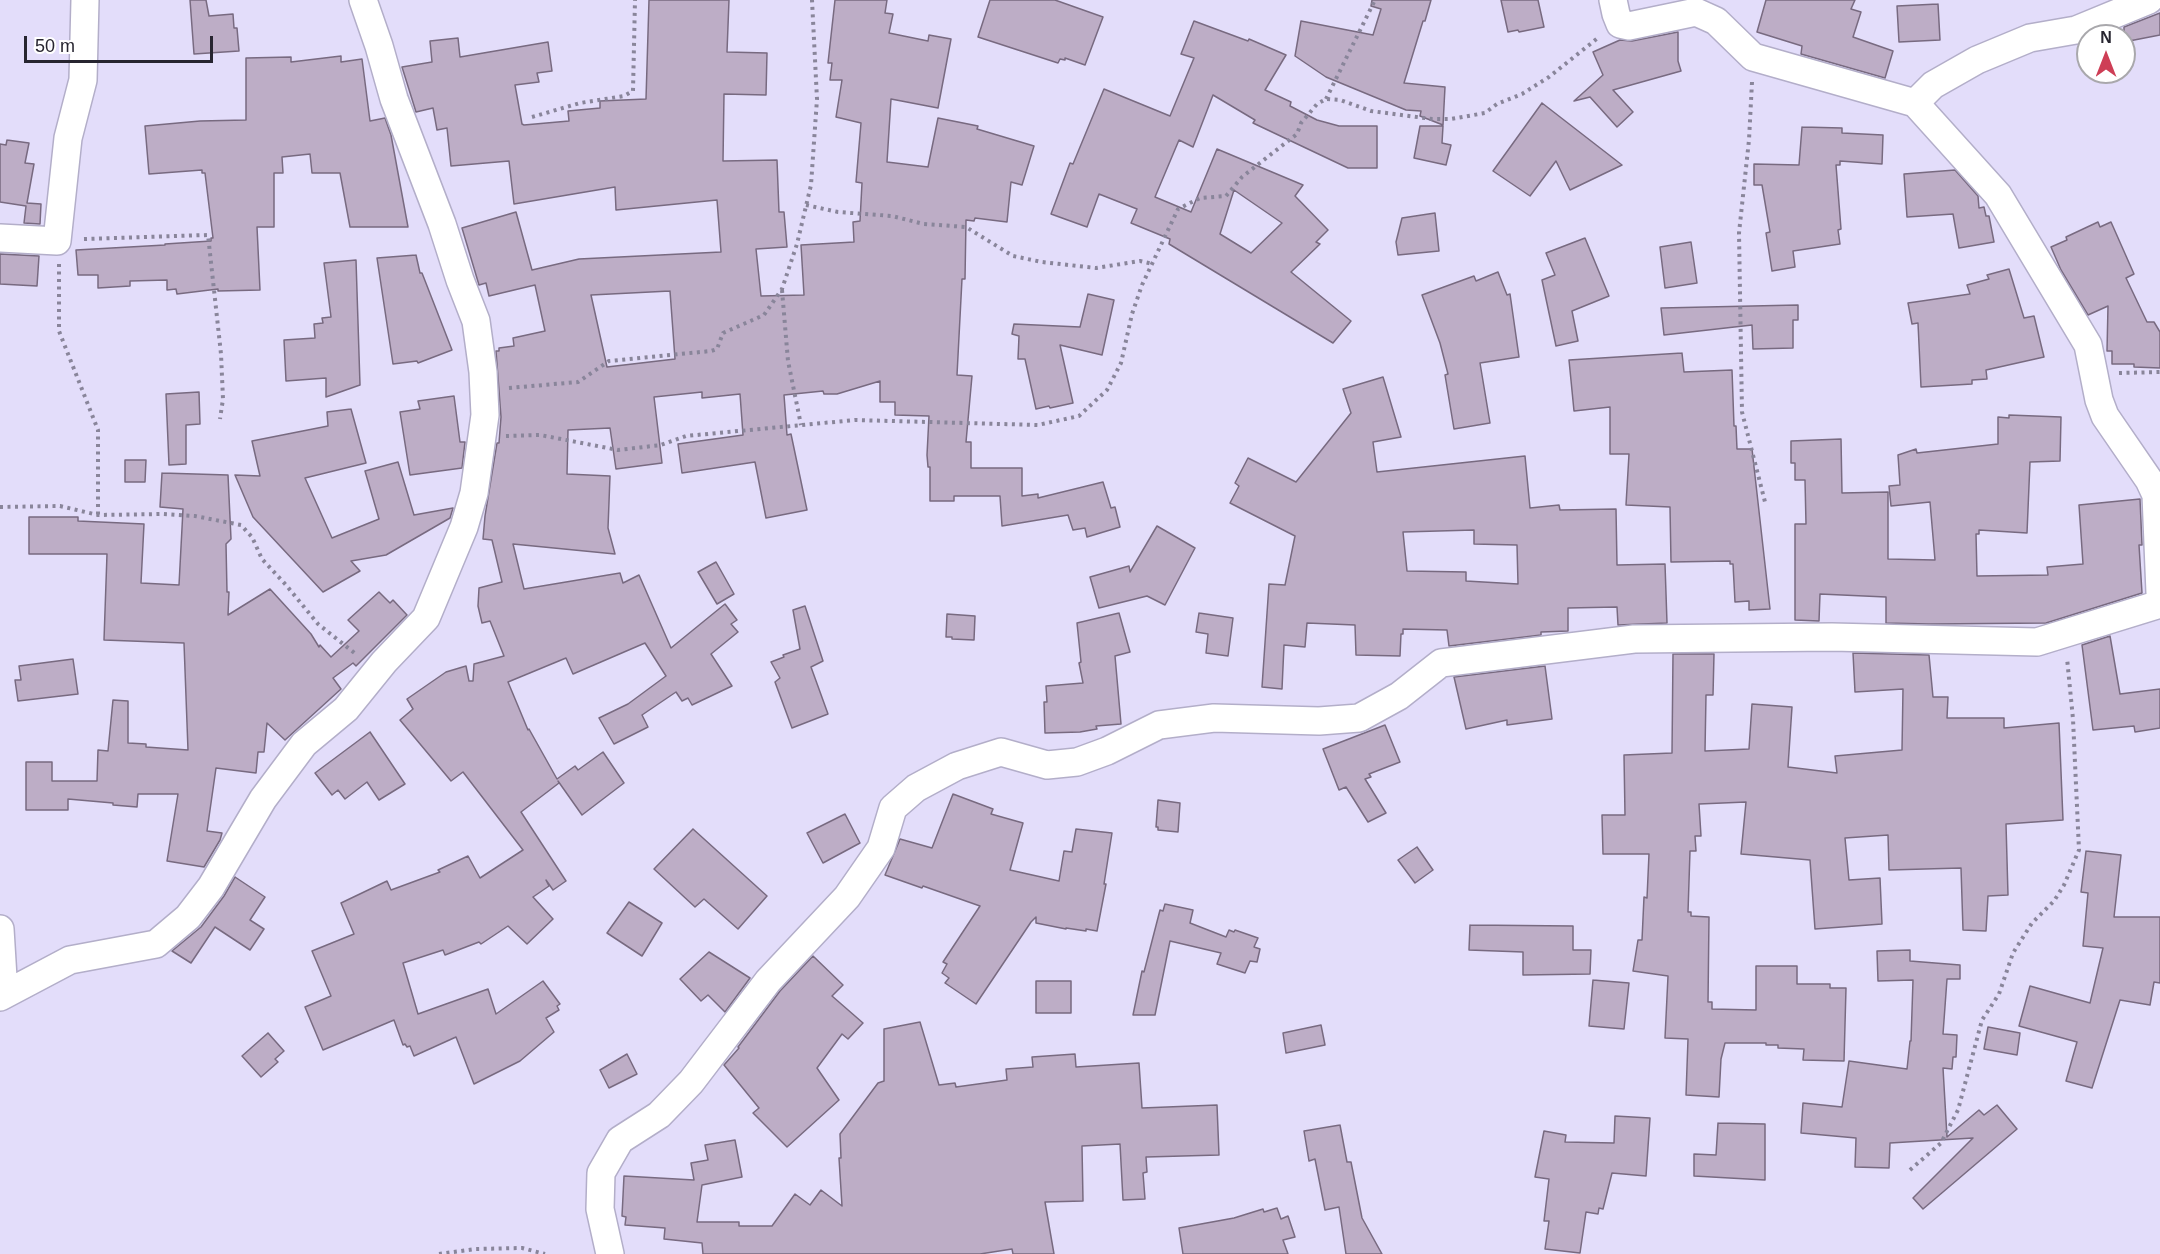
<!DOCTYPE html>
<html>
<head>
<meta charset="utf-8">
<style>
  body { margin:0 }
  #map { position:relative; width:2160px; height:1254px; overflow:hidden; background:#e3ddfa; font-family:Helvetica,sans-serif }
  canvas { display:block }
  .north { position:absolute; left:2076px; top:24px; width:60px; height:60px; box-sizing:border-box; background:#fff; border:2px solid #a9a8ac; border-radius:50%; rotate:0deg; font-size:16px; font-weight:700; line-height:24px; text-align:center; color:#272530 }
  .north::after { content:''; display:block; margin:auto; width:21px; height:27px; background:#ce3e56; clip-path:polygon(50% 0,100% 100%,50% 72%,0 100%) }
  .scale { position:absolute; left:24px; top:36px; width:189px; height:27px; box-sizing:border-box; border:3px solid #272530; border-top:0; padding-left:8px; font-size:18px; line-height:21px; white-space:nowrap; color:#272530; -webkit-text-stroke:4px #fff; paint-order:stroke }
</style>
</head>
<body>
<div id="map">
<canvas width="2160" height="1254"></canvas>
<div class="north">N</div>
<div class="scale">50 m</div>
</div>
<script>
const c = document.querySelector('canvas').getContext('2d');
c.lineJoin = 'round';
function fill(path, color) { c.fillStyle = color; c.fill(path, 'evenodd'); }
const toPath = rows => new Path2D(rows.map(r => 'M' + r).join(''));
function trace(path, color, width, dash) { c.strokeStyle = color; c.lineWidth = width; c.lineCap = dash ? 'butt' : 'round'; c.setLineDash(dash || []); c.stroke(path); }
const building = toPath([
  [190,0,206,0,209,16,233,14,234,28,237,28,239,51,194,54,190,0],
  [649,0,729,0,727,52,767,53,766,95,724,94,723,161,777,160,779,212,784,212,787,247,756,249,761,296,804,295,801,245,854,242,853,222,860,221,862,183,856,182,861,123,836,117,842,80,830,80,832,63,828,63,835,0,887,0,885,13,893,14,889,33,928,41,929,35,951,39,938,108,891,99,887,162,928,167,938,118,978,126,977,129,1034,146,1022,185,1011,182,1007,222,975,218,974,221,966,220,965,279,962,279,957,375,972,376,966,442,971,442,971,468,1022,468,1022,496,1038,494,1038,498,1103,482,1111,508,1115,507,1120,527,1087,537,1085,528,1073,530,1068,515,1002,526,1000,496,954,496,954,501,930,501,930,467,928,467,927,455,929,416,895,415,895,402,880,402,880,381,837,394,824,394,823,391,784,395,787,435,791,434,807,510,766,518,755,462,682,473,678,444,743,435,740,394,702,398,702,392,654,397,662,463,616,469,610,428,568,430,567,474,610,476,608,528,615,554,513,544,524,589,620,573,623,583,639,575,671,648,725,604,737,620,731,624,738,632,711,654,732,686,692,705,688,698,682,701,676,692,642,715,648,727,614,744,599,718,628,704,666,676,645,643,573,674,566,658,508,682,528,730,529,729,557,779,575,766,578,770,603,752,624,783,582,815,558,781,559,783,521,812,566,881,553,890,546,880,549,886,533,897,553,919,527,944,508,926,481,944,479,942,445,955,443,950,403,963,418,1014,488,989,496,1014,543,981,560,1004,557,1006,559,1010,546,1018,554,1032,520,1061,474,1084,456,1037,414,1056,410,1046,407,1047,405,1044,403,1045,394,1020,323,1050,305,1007,331,996,312,951,354,934,341,903,387,881,391,890,440,872,438,870,468,856,480,878,523,850,463,772,451,781,400,720,413,709,407,699,446,672,466,666,469,681,473,681,474,664,504,656,490,621,482,623,478,606,479,588,502,582,492,540,483,539,485,516,497,443,499,443,501,417,496,351,499,351,499,348,514,346,513,338,545,331,535,285,489,296,486,283,479,285,462,228,516,212,532,270,579,259,721,252,717,200,616,210,615,187,514,204,509,161,451,166,447,128,437,130,433,108,416,112,402,67,432,62,430,41,458,38,460,57,548,42,552,71,537,73,539,82,515,85,522,124,524,125,569,121,568,111,600,108,600,101,646,99,649,0],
  [670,291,675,359,607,367,591,295,670,291],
  [990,0,1055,0,1103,17,1085,65,1065,58,1065,60,1060,59,1058,63,978,37,990,0],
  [1372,0,1431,0,1425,21,1423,21,1404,83,1445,87,1443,125,1420,116,1421,111,1406,110,1326,77,1295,56,1301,21,1373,35,1381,9,1371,6,1372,0],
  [1501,0,1538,0,1544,27,1519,32,1518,30,1508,32,1501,0],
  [1766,0,1855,0,1851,9,1861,12,1853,37,1893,51,1885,78,1801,54,1802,46,1757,32,1766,0],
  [1938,4,1940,40,1899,42,1897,6,1938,4],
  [2160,13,2160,35,2124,42,2124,27,2160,13],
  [1194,21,1248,41,1249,39,1286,55,1265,90,1291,102,1290,106,1317,120,1339,126,1377,126,1377,168,1348,168,1253,123,1255,120,1213,95,1193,147,1179,140,1155,197,1191,212,1217,149,1303,185,1295,196,1328,230,1316,242,1320,244,1291,272,1351,321,1333,343,1169,244,1170,239,1131,223,1137,209,1099,194,1087,227,1051,214,1070,163,1073,164,1104,89,1170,116,1194,58,1181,54,1194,21],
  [1234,190,1282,223,1251,253,1220,234,1234,190],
  [1678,32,1678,61,1681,71,1613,90,1633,112,1617,127,1590,97,1574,101,1603,75,1593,52,1620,40,1632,41,1678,32],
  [341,56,341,62,362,59,370,121,385,118,391,135,408,227,350,227,340,173,312,173,310,154,282,157,283,173,274,173,274,227,257,227,260,290,218,291,218,289,177,294,176,289,167,290,167,280,130,281,130,286,98,288,98,275,78,275,76,250,165,245,165,244,211,241,211,238,213,238,205,173,202,173,202,170,149,174,145,126,200,121,246,120,246,58,291,57,291,62,341,56],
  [1542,103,1622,165,1570,190,1556,161,1530,196,1493,171,1542,103],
  [1420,126,1443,126,1442,143,1451,145,1446,165,1414,158,1420,126],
  [1802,127,1842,128,1842,133,1883,135,1882,164,1840,161,1840,165,1836,165,1841,229,1838,230,1840,244,1793,251,1795,267,1772,271,1766,233,1770,232,1762,185,1754,185,1754,164,1799,165,1802,127],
  [7,140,29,143,25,163,34,164,27,203,41,204,40,224,24,223,26,206,0,202,0,144,6,145,7,140],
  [1955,170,1978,196,1979,208,1984,207,1986,216,1989,216,1994,242,1959,248,1953,214,1907,217,1904,174,1955,170],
  [1435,213,1439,251,1398,255,1396,242,1402,218,1435,213],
  [2098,222,2100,227,2111,222,2134,274,2126,278,2147,322,2154,322,2160,332,2160,368,2134,367,2134,364,2112,364,2112,351,2107,351,2108,306,2088,315,2061,270,2051,247,2067,240,2066,237,2098,222],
  [1585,238,1609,296,1572,311,1578,341,1556,346,1542,280,1555,275,1546,253,1585,238],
  [1691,242,1697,283,1665,288,1660,247,1691,242],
  [0,254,39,256,37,286,0,284,0,254],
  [416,255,420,273,422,273,452,350,418,363,417,361,393,364,377,258,416,255],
  [356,260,360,385,326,397,326,378,286,381,284,340,315,338,314,324,323,323,322,318,331,317,324,263,356,260],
  [2009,269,2024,318,2034,316,2044,357,1986,370,1987,379,1972,380,1972,384,1921,387,1918,323,1912,324,1908,303,1970,294,1967,285,1989,279,1987,275,2009,269],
  [1498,272,1507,295,1510,294,1519,357,1480,363,1490,423,1454,429,1445,375,1448,374,1440,343,1422,295,1474,276,1476,281,1498,272],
  [1088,294,1114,300,1102,355,1060,345,1073,403,1050,408,1049,406,1036,409,1025,359,1018,359,1019,336,1012,334,1014,324,1080,327,1088,294],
  [1798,305,1798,320,1793,320,1793,348,1753,349,1752,325,1664,335,1661,308,1798,305],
  [1682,353,1684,372,1732,370,1734,426,1736,426,1737,449,1752,449,1770,609,1749,610,1749,601,1735,602,1733,564,1730,564,1730,561,1671,562,1670,507,1626,505,1629,454,1610,454,1610,407,1574,411,1569,360,1682,353],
  [1383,377,1401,437,1373,442,1377,472,1525,456,1530,508,1559,505,1560,510,1616,509,1617,565,1665,564,1667,623,1618,625,1617,607,1568,608,1568,631,1541,632,1541,635,1449,646,1447,630,1403,629,1403,634,1401,634,1400,656,1356,655,1355,625,1307,623,1305,647,1284,645,1282,689,1262,687,1269,584,1285,585,1295,536,1230,503,1239,486,1235,483,1248,458,1296,482,1351,413,1343,389,1383,377],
  [1474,530,1474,544,1517,545,1518,584,1466,581,1466,572,1407,571,1403,532,1474,530],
  [199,392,200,424,186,425,186,464,169,465,166,394,199,392],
  [454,396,460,442,465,442,462,468,410,475,400,412,420,409,418,401,454,396],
  [351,409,366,463,305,478,332,538,379,519,365,471,398,462,414,515,453,508,450,518,386,555,351,561,360,571,323,592,253,517,235,475,260,476,252,441,328,426,327,412,351,409],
  [2009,415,2061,417,2060,461,2030,462,2027,533,1979,530,1979,534,1976,534,1977,576,2048,575,2047,567,2083,564,2079,505,2140,499,2142,545,2139,545,2142,593,2046,623,1929,624,1886,623,1886,597,1820,594,1819,621,1795,620,1795,524,1806,524,1805,480,1795,480,1795,463,1791,463,1791,441,1841,439,1842,493,1888,492,1888,559,1935,560,1930,502,1891,506,1889,486,1900,485,1898,455,1916,449,1917,453,1998,444,1998,417,2009,418,2009,415],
  [125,460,146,460,145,482,125,482,125,460],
  [162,473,228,475,231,539,226,544,227,592,229,592,228,615,270,589,311,634,319,647,320,645,331,657,359,631,348,620,379,592,390,603,393,600,407,615,356,666,353,663,333,678,341,689,285,740,267,723,264,752,258,752,256,773,216,768,207,831,222,833,220,840,204,867,167,861,178,794,138,794,137,807,113,805,113,803,68,799,68,810,26,810,26,762,52,762,52,781,97,781,98,750,108,751,113,700,128,701,128,743,146,744,146,747,188,750,184,643,104,640,107,554,29,554,29,517,78,517,78,521,144,524,141,583,179,585,183,509,160,507,162,473],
  [1157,526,1195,548,1165,605,1147,596,1099,608,1090,577,1129,566,1130,572,1157,526],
  [716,562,734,594,717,604,698,572,716,562],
  [805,606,823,661,811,667,828,714,792,728,775,682,780,678,771,662,784,657,783,655,800,649,793,610,805,606],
  [1119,613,1130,652,1115,656,1121,724,1096,726,1097,729,1080,732,1045,733,1044,702,1047,702,1046,686,1083,683,1079,663,1081,662,1077,623,1119,613],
  [1199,613,1233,618,1228,656,1206,653,1208,634,1196,632,1199,613],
  [947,614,975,616,974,640,952,639,952,637,946,637,947,614],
  [2110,636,2120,694,2160,689,2160,728,2135,732,2134,726,2093,730,2082,645,2110,636],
  [1853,653,1929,655,1933,697,1948,697,1947,718,2004,718,2004,728,2059,723,2063,820,2006,824,2008,895,1988,896,1986,931,1963,930,1961,868,1889,870,1888,835,1845,838,1849,880,1880,878,1882,924,1815,929,1810,860,1741,854,1746,802,1699,804,1701,836,1695,836,1696,851,1690,851,1688,912,1691,912,1691,916,1709,917,1708,1002,1712,1002,1712,1009,1756,1010,1756,966,1797,966,1797,984,1830,984,1830,988,1846,988,1844,1061,1803,1060,1804,1049,1778,1048,1778,1045,1766,1045,1766,1043,1725,1043,1721,1059,1719,1097,1686,1095,1688,1039,1665,1038,1668,976,1633,971,1638,940,1642,940,1644,897,1647,898,1649,854,1603,854,1602,815,1625,815,1624,755,1672,753,1673,654,1714,654,1713,695,1706,695,1705,751,1749,749,1752,704,1792,707,1788,767,1837,773,1835,756,1902,750,1903,689,1855,692,1853,653],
  [73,659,78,694,18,701,15,680,21,680,19,666,73,659],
  [1545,666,1552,719,1507,725,1507,720,1466,729,1454,677,1545,666],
  [1385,725,1400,762,1369,774,1371,777,1365,779,1386,813,1368,822,1346,787,1339,790,1323,749,1385,725],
  [370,732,405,784,379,800,367,782,345,799,338,790,332,795,315,773,370,732],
  [953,794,993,809,991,814,1023,823,1010,870,1059,881,1064,851,1072,852,1076,829,1112,833,1104,884,1106,884,1097,931,1086,929,1086,931,1066,928,1066,929,1036,923,1036,917,1031,922,976,1004,945,983,949,978,942,973,947,964,943,962,980,906,923,886,922,888,885,875,900,839,932,848,953,794],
  [1158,800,1180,803,1178,832,1158,830,1158,827,1156,827,1158,800],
  [845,814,860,843,823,863,807,833,845,814],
  [693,829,767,896,738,929,704,899,695,907,654,869,693,829],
  [1417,847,1433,870,1415,883,1398,860,1417,847],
  [2086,851,2121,855,2114,917,2160,917,2160,983,2154,982,2150,1005,2120,1000,2092,1088,2066,1081,2077,1042,2019,1026,2030,986,2090,1003,2103,948,2083,946,2088,893,2081,892,2086,851],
  [235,877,265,897,250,920,264,929,250,950,215,927,191,963,172,951,201,927,224,896,235,877],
  [629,902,662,923,642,956,607,933,629,902],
  [1165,904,1193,910,1190,923,1226,937,1229,930,1234,932,1235,930,1258,938,1254,947,1260,949,1257,962,1250,961,1245,973,1217,964,1221,953,1170,941,1155,1015,1133,1015,1142,971,1144,972,1160,910,1163,911,1165,904],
  [1470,925,1573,926,1573,950,1591,950,1590,974,1523,975,1523,952,1469,950,1470,925],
  [1910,950,1910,961,1960,965,1960,979,1947,979,1943,1034,1957,1035,1956,1057,1953,1057,1952,1069,1943,1068,1947,1137,1979,1110,1984,1115,1997,1105,2017,1129,1923,1209,1913,1198,1973,1138,1890,1143,1889,1168,1855,1167,1856,1138,1801,1133,1803,1103,1842,1107,1849,1061,1907,1069,1910,1041,1911,1041,1913,980,1878,981,1877,951,1910,950],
  [709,952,750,978,725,1012,708,995,701,1001,680,979,709,952],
  [813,956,843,985,832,996,863,1023,848,1039,842,1034,817,1068,839,1100,787,1147,753,1113,759,1108,724,1065,739,1048,738,1047,780,991,813,956],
  [1593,980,1629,983,1624,1029,1589,1026,1593,980],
  [1036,981,1071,981,1071,1013,1036,1013,1036,981],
  [920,1022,939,1085,955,1083,956,1087,1007,1080,1006,1069,1033,1067,1032,1057,1075,1054,1076,1067,1139,1063,1142,1108,1217,1105,1219,1155,1146,1157,1147,1172,1143,1173,1145,1199,1123,1200,1120,1144,1082,1146,1083,1201,1045,1202,1054,1254,1013,1254,1012,1249,980,1254,703,1254,702,1243,664,1239,665,1228,625,1225,626,1217,622,1216,624,1176,694,1180,691,1163,708,1160,705,1145,735,1140,742,1177,702,1185,697,1222,739,1222,739,1226,772,1226,795,1194,810,1205,821,1190,842,1206,839,1158,841,1158,840,1134,878,1083,884,1081,884,1029,920,1022],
  [1321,1025,1325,1045,1286,1053,1283,1033,1321,1025],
  [1988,1027,2020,1033,2017,1055,1984,1049,1988,1027],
  [268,1033,284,1051,275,1059,278,1062,261,1077,242,1056,268,1033],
  [627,1054,637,1074,609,1088,600,1070,627,1054],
  [1615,1116,1650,1118,1646,1176,1612,1173,1603,1209,1599,1208,1598,1214,1586,1212,1580,1253,1545,1249,1549,1221,1544,1221,1549,1179,1535,1177,1544,1131,1566,1135,1565,1142,1614,1143,1615,1116],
  [1718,1123,1765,1124,1765,1180,1694,1176,1694,1154,1716,1155,1718,1123],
  [1340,1125,1347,1162,1351,1162,1362,1218,1382,1254,1346,1254,1339,1207,1325,1210,1315,1159,1309,1161,1304,1131,1340,1125],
  [1277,1208,1281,1219,1288,1216,1295,1237,1283,1240,1288,1254,1183,1254,1179,1228,1234,1218,1263,1209,1264,1212,1277,1208]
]);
const path = toPath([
  [1752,82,1749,140,1739,233,1742,412,1765,502],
  [1326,99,1375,0],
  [532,117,580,103,624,96,633,91,635,0],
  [806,205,838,212,892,216,924,224,966,227,1013,256,1042,262,1096,268,1140,261,1153,264],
  [84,239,208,235,221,354,223,399,220,419],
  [59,264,59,331,98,430,98,515],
  [782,290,788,361,801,425],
  [2119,373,2160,372],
  [509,388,578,382,609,361,711,351,717,349,723,333,764,315,782,289,797,244,811,185,817,99,812,0],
  [506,436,540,435,618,450,661,445,686,436,855,420,1038,425,1079,416,1107,390,1121,363,1132,314,1142,285,1178,209,1200,198,1226,196,1242,177,1297,134,1301,123,1317,104,1326,99,1340,100,1371,111,1432,119,1451,119,1485,113,1497,104,1522,94,1549,77,1599,37],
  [0,507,60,506,98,515,162,514,195,516,241,525,252,537,262,559,286,585,318,624,357,655],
  [1910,1170,1941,1143,1958,1110,1982,1020,1999,994,2013,953,2032,923,2054,901,2064,885,2079,850,2073,719,2067,658],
  [439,1254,476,1249,522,1248,545,1254]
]);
const street = toPath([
  [1613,0,1616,14,1620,24,1629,26,1696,12,1716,21,1753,57,1915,103,1998,195,2088,345,2099,400,2105,416,2149,480,2156,495,2160,593],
  [1915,103,1933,85,1977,60,2030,38,2076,30,2149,0],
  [0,238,57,241,68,138,83,80,85,0],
  [0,929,4,994],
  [0,997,70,960,156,944,188,917,211,887,263,799,304,744,346,709,384,662,426,618,464,527,474,493,485,415,483,372,476,321,460,280,442,224,394,99,379,46,363,0],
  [610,1254,600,1209,601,1173,620,1140,659,1115,691,1082,768,981,847,897,881,848,893,808,916,788,957,766,1001,752,1047,765,1077,762,1107,751,1159,725,1214,718,1319,721,1359,718,1399,696,1441,663,1634,639,1832,637,2037,642,2160,604]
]);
fill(building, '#bdadc6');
trace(building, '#786a80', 1.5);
trace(street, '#b3aec9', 30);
trace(path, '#89859a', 4, [3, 4.5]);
trace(street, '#fff', 27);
</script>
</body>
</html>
